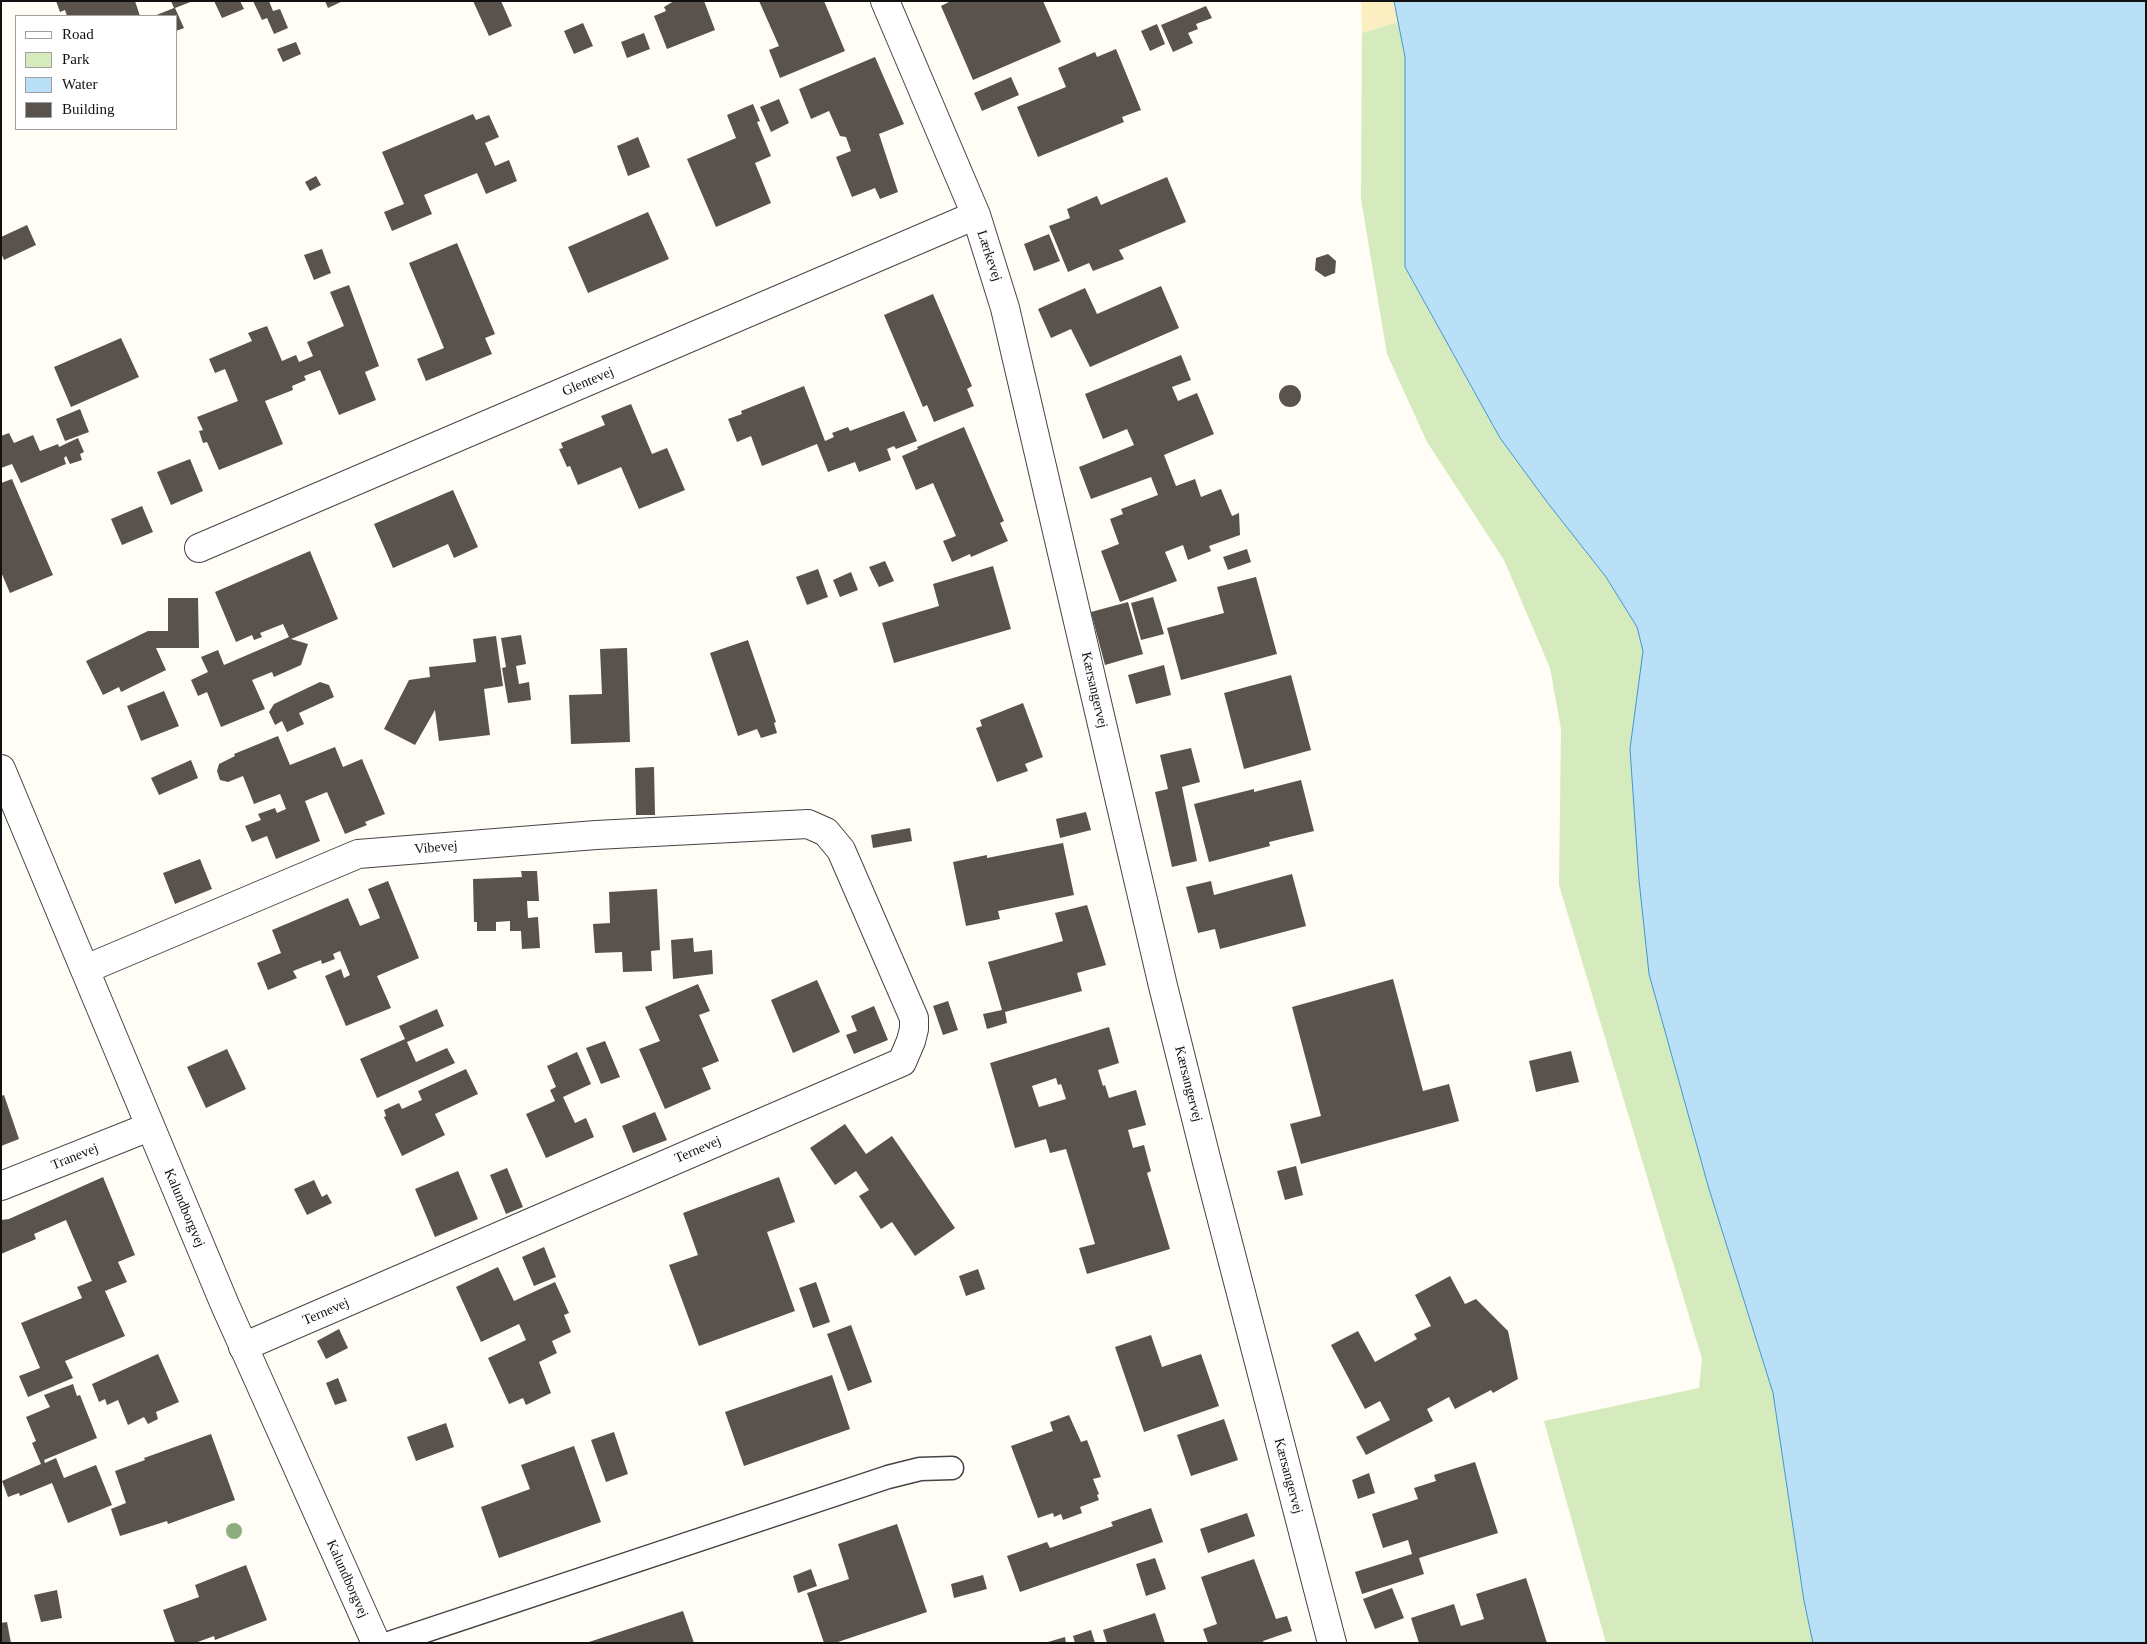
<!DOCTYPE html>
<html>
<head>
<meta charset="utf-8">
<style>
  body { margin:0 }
  #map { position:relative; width:2147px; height:1644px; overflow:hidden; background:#fffdf5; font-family:"Times New Roman",serif }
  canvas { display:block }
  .frame { position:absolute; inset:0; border:2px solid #111; pointer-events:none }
  .legend { position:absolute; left:15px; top:15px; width:162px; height:115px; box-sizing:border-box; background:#fff; border:1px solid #a0a0a0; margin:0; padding:6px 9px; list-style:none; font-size:15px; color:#111 }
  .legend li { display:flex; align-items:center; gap:10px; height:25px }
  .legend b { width:25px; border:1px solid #a0a0a0 }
</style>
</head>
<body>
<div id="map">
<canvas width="2147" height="1644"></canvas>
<div class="frame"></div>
<ul class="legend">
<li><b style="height:6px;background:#fff"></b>Road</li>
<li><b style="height:14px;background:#d5ebbd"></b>Park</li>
<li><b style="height:14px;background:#b9e0f7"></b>Water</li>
<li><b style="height:14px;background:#5a524d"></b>Building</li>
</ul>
</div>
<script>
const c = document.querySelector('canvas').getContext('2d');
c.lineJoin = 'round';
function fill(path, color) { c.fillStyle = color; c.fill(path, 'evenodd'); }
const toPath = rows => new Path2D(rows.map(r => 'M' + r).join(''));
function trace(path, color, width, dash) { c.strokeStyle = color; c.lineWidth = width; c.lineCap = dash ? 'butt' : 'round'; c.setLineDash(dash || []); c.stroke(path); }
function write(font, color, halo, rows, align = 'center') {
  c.font = font + ' "Times New Roman",serif'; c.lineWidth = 5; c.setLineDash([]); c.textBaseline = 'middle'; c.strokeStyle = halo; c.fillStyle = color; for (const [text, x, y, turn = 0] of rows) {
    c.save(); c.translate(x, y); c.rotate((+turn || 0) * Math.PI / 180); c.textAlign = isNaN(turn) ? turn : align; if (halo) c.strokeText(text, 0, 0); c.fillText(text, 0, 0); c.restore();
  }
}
const green = toPath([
  [1398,22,1405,57,1405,267,1500,438,1547,502,1606,577,1637,627,1644,651,1630,749,1639,880,1649,974,1709,1189,1773,1393,1804,1601,1813,1643,1606,1643,1544,1421,1699,1388,1702,1359,1559,885,1561,729,1550,668,1504,560,1427,442,1387,354,1361,199,1362,33]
]);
const sand = toPath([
  [1361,1,1394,1,1398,22,1362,33]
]);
const water = toPath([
  [1394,1,2146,1,2146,1643,1813,1643,1804,1601,1773,1393,1709,1189,1649,974,1639,880,1630,749,1643,651,1637,627,1606,577,1547,502,1500,438,1405,267,1405,57,1394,1]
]);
const building = toPath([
  [56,1,135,1,140,16,67,16,65,10,60,12],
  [171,1,193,1,175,8,184,28,176,31,176,16,154,16,174,8],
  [214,1,240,1,244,9,222,18],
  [253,1,269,1,273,11,280,9,288,28,274,34,267,18,262,20],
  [325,1,343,1,328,8],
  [473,1,501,1,512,26,489,36],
  [674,1,704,1,715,30,667,49,654,16,666,11,664,7],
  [759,1,824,1,845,51,780,78,769,50,779,46],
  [951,1,1043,1,1061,42,973,80,941,6],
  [1206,6,1212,18,1196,24,1198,29,1188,33,1193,43,1173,52,1161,25],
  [583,23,593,46,574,54,564,31],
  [1157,24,1165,44,1150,51,1141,31],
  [644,33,650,49,627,58,621,42],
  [296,42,301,54,283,62,277,49],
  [1116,49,1141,110,1122,117,1124,122,1038,157,1017,107,1066,87,1058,68,1095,52,1097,57],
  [875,57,904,124,879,134,898,192,880,199,875,188,852,197,836,157,851,151,846,137,840,136,829,111,811,119,799,89],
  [1011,77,1019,95,982,111,974,93],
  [779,99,789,123,771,132,760,107],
  [753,104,760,121,757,122,771,156,755,163,771,203,716,227,687,159,736,138,727,115],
  [473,114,476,120,489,115,499,137,485,143,495,166,509,160,517,181,486,194,477,173,424,195,432,214,392,231,384,212,404,204,382,152],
  [638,137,650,167,628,176,617,146],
  [316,176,321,185,310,191,305,182],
  [1167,177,1186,222,1119,250,1124,259,1093,271,1089,263,1068,272,1049,226,1070,218,1067,209,1097,196,1101,205],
  [648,212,669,259,588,293,568,247],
  [27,225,36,245,4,260,1,253,1,237],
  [1049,234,1060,261,1034,271,1024,244],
  [457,243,495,334,485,338,492,354,426,381,417,359,444,348,409,263],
  [322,249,331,273,314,280,304,255],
  [1328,254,1336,261,1335,273,1325,277,1315,270,1316,258],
  [349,285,379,366,365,372,376,400,339,415,320,370,304,376,306,380,292,386,293,390,265,401,283,444,219,470,207,442,203,443,199,431,203,430,197,417,238,401,225,369,215,373,209,359,252,341,248,333,267,326,282,361,296,355,299,362,313,356,307,342,344,326,330,292],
  [1161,286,1179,328,1090,367,1071,329,1051,338,1038,309,1085,288,1097,314],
  [933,294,972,386,967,389,974,406,934,422,927,405,923,407,884,315],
  [121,338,139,377,71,407,54,367],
  [1181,355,1191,380,1172,387,1178,401,1197,393,1214,434,1164,455,1176,486,1195,479,1201,497,1221,489,1232,516,1239,513,1240,535,1209,546,1211,551,1188,560,1183,545,1165,552,1177,581,1120,602,1101,551,1119,544,1110,519,1123,514,1121,509,1158,495,1151,477,1091,499,1079,467,1134,445,1127,429,1103,439,1085,394],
  '1279 396a11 11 0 1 1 22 0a11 11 0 1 1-22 0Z',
  [804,386,825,441,834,437,832,433,848,427,850,431,904,411,917,441,896,449,894,446,887,449,891,460,859,472,855,462,828,472,817,444,762,466,751,436,737,442,728,419,742,414,741,411],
  [631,404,652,454,667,448,685,490,639,509,621,467,578,485,570,466,567,467,559,449,563,448,561,443,605,425,601,416],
  [80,409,89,432,65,441,56,419],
  [964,427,1004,521,1000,523,1008,541,971,557,970,554,952,562,943,541,956,536,933,483,916,490,902,456,918,449,917,447],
  [9,433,14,443,33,435,40,451,58,444,59,447,78,438,84,452,80,454,82,460,70,464,66,456,64,458,66,464,21,483,12,464,1,468,1,436],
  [190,459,203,491,171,505,157,472],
  [12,479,53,575,10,593,1,572,1,483],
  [453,490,478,547,454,558,448,544,393,568,374,524],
  [142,506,153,532,122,545,111,519],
  [1247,549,1251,562,1228,570,1223,557],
  [310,551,338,619,291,639,308,644,301,665,274,677,272,672,252,680,265,709,221,727,207,692,198,696,191,680,208,672,201,657,218,650,224,665,289,637,283,624,260,633,262,637,254,640,252,635,236,642,215,592],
  [885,561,894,581,879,587,869,567],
  [993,566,1011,629,894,663,882,623,939,606,933,584],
  [818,569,828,597,807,605,796,577],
  [851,572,858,590,840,597,833,580],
  [1256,577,1277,654,1181,680,1167,628,1224,613,1217,587],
  [1153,597,1164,634,1141,640,1131,603],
  [168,598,198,598,199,648,156,648,166,670,121,692,119,687,103,695,86,661,148,631,168,631],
  [1128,602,1143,654,1105,665,1091,612],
  [521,635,526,664,516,666,519,684,529,682,531,700,508,703,502,668,506,667,501,638],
  [496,636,503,686,484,689,490,735,439,741,435,710,415,745,384,729,409,680,430,677,429,667,476,662,473,639],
  [748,640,776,722,774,723,777,733,761,738,757,729,738,736,710,653],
  [627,648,630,742,571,744,569,695,602,694,600,649],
  [1164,665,1171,695,1136,704,1128,675],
  [1291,675,1311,750,1244,769,1224,693],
  [320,682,329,685,334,697,299,713,304,724,287,732,282,721,275,725,269,712,274,704],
  [164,691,179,726,141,741,127,706],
  [1023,703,1043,757,1025,764,1028,771,997,782,976,728,982,726,980,720],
  [278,736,290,765,335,747,343,767,362,759,385,814,365,822,367,825,345,834,327,792,305,801,320,841,276,859,267,836,252,842,245,826,261,820,258,814,275,808,277,813,286,809,280,794,254,804,243,776,228,782,220,780,217,771,219,764,235,756,234,754],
  [1191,748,1200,782,1182,787,1197,861,1172,867,1155,792,1168,789,1160,755],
  [191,760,198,778,159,795,151,778],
  [654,767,655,815,636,815,635,768],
  [1301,780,1314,831,1269,842,1270,846,1209,862,1194,804,1254,789,1254,792],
  [1086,812,1091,830,1060,838,1056,819],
  [910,828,912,841,873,848,871,835],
  [1063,843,1074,895,998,911,1000,919,966,926,953,862,987,855,987,858],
  [200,859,212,889,175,904,163,873],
  [521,871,537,871,539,901,527,901,528,918,538,917,540,948,522,949,521,931,510,931,510,921,496,922,496,931,477,931,477,922,474,922,473,879,522,877],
  [1292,874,1306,926,1220,949,1215,929,1198,933,1186,887,1211,881,1214,895],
  [388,881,419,958,377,976,391,1008,346,1026,325,976,341,969,344,978,350,975,340,951,333,954,335,959,322,964,321,960,293,971,297,978,268,990,257,963,281,953,272,930,348,898,360,926,380,918,368,889],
  [657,889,660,950,651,951,652,971,623,972,622,952,595,953,593,924,610,923,609,892],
  [1087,905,1106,965,1077,973,1082,991,1005,1012,1007,1023,987,1029,983,1014,1002,1010,988,962,1063,941,1055,913],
  [693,938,694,952,712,950,713,974,673,979,671,940],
  [1393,979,1423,1091,1449,1084,1459,1121,1301,1164,1290,1124,1321,1116,1292,1007],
  [817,980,840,1032,793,1053,771,1000],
  [698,984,710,1011,699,1015,719,1061,702,1068,711,1089,665,1109,639,1049,660,1041,645,1007],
  [948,1001,958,1030,943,1035,933,1006],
  [874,1006,888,1040,854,1054,846,1035,857,1031,851,1016],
  [437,1009,444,1026,407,1042,416,1062,447,1048,455,1063,377,1098,360,1059,405,1039,399,1026],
  [1109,1027,1119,1063,1098,1070,1103,1086,1105,1085,1109,1098,1136,1090,1146,1125,1128,1130,1133,1148,1144,1145,1151,1171,1147,1173,1170,1249,1087,1274,1079,1248,1095,1244,1066,1149,1050,1153,1046,1139,1015,1148,990,1063],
  [1056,1078,1058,1085,1061,1084,1066,1099,1039,1107,1032,1086],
  [605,1041,620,1077,601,1084,586,1048],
  [227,1049,246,1089,206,1108,187,1067],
  [1571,1051,1579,1082,1536,1092,1529,1061],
  [577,1052,591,1084,563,1097,575,1123,586,1118,594,1137,546,1158,526,1114,555,1101,550,1090,556,1087,547,1066],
  [466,1069,478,1094,435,1114,445,1135,402,1156,384,1117,386,1116,384,1110,399,1103,402,1109,422,1100,418,1091],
  [4,1095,19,1139,1,1146,1,1096],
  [655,1112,667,1140,633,1153,622,1126],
  [845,1124,866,1154,892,1136,955,1228,915,1256,892,1222,881,1229,859,1196,869,1190,856,1171,835,1185,810,1148],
  [1296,1166,1303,1195,1285,1200,1277,1171],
  [507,1168,523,1207,506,1214,490,1175],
  [458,1171,478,1219,435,1237,415,1189],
  [103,1177,135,1255,118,1262,127,1282,105,1291,125,1336,65,1361,73,1378,28,1397,19,1376,40,1368,21,1323,82,1298,77,1287,92,1281,66,1220,34,1234,36,1239,1,1254,1,1220,9,1219],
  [779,1177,795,1222,767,1232,795,1311,699,1346,669,1265,698,1255,683,1213],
  [314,1180,322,1197,327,1194,332,1203,307,1215,294,1189],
  [544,1247,556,1277,534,1286,522,1257],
  [498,1267,514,1301,555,1282,569,1313,564,1315,571,1332,552,1341,557,1353,539,1362,551,1393,526,1405,523,1398,509,1404,488,1358,526,1340,519,1324,481,1342,456,1287],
  [978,1269,985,1289,966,1296,959,1276],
  [1450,1276,1465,1304,1476,1299,1508,1331,1518,1379,1493,1393,1491,1390,1455,1409,1449,1397,1427,1409,1433,1421,1366,1455,1356,1437,1390,1420,1380,1401,1365,1409,1331,1345,1358,1331,1375,1362,1417,1339,1414,1334,1431,1326,1415,1295],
  [816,1282,830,1322,813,1328,799,1288],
  [851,1325,872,1382,848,1391,827,1334],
  [339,1329,348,1348,326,1359,317,1341],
  [1151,1335,1162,1367,1201,1354,1219,1406,1144,1432,1115,1347],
  [158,1354,179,1402,156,1412,158,1419,148,1424,144,1417,128,1425,118,1400,107,1405,105,1399,99,1402,92,1384],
  [832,1375,850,1429,744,1466,725,1412],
  [338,1378,347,1401,335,1405,326,1383],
  [73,1384,77,1396,80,1395,97,1438,44,1460,45,1463,56,1458,64,1478,96,1465,112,1505,68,1523,52,1483,20,1496,19,1493,8,1497,2,1481,41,1464,32,1443,36,1441,26,1417,50,1407,44,1395],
  [1069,1415,1081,1442,1087,1440,1101,1477,1093,1479,1099,1494,1097,1495,1099,1500,1080,1507,1082,1513,1063,1520,1061,1514,1054,1517,1053,1513,1038,1518,1011,1446,1053,1431,1050,1422],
  [1224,1419,1238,1460,1191,1476,1177,1435],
  [446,1423,454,1447,416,1461,407,1437],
  [614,1432,628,1474,606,1482,591,1440],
  [211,1434,235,1500,168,1524,167,1521,120,1536,111,1509,126,1503,115,1471,145,1460,144,1458],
  [574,1446,601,1522,499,1558,481,1507,530,1489,521,1465],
  [1475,1462,1498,1533,1419,1558,1424,1574,1362,1594,1355,1572,1412,1554,1408,1540,1383,1548,1372,1514,1418,1499,1414,1488,1436,1481,1434,1475],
  [1369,1473,1375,1493,1358,1499,1352,1480],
  [1151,1508,1163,1542,1020,1592,1007,1556,1047,1542,1050,1548,1113,1526,1111,1522],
  [1247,1513,1255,1536,1208,1553,1200,1529],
  [897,1524,927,1612,835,1643,824,1643,807,1593,849,1579,838,1544],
  [1155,1558,1166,1589,1146,1596,1136,1564],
  [1254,1559,1276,1619,1287,1616,1292,1631,1263,1641,1264,1643,1208,1643,1203,1629,1217,1624,1201,1577],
  [246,1565,267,1620,215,1640,214,1636,195,1643,175,1643,163,1610,199,1597,195,1585],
  [811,1569,817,1586,798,1593,793,1576],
  [983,1575,987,1589,954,1598,951,1584],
  [1526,1578,1547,1643,1419,1643,1411,1618,1454,1604,1461,1626,1484,1619,1476,1594],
  [1392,1588,1404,1618,1375,1629,1363,1599],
  [57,1590,62,1618,41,1622,34,1595],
  [683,1611,694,1643,589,1643,589,1642],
  [1155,1613,1165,1643,1107,1643,1103,1630],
  [7,1622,11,1643,1,1643,1,1623],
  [1091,1630,1095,1643,1075,1643,1073,1636],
  [1065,1637,1066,1643,1049,1643,1048,1642]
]);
const service = toPath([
  [389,1643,888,1477,920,1469,952,1468]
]);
const minor = toPath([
  [885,1,976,215,1005,308,1163,986,1208,1166,1332,1643],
  [199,548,976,215],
  [86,969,358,854,596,835,808,824,826,832,841,850,914,1018,914,1029,911,1041,902,1062,243,1347],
  [1,1186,149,1127]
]);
const tertiary = toPath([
  [1,769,225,1305,376,1643]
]);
const trees = [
  [234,1531]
];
const streetNames = [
  ["Lærkevej",989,256,72],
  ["Glentevej",588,382,-23],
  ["Kærsangervej",1094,690,77],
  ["Vibevej",436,848,-5],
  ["Kærsangervej",1188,1084,76],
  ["Ternevej",698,1150,-23],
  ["Tranevej",75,1157,-22],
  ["Kalundborgvej",184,1208,67],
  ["Ternevej",326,1312,-23],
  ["Kærsangervej",1288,1476,75],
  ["Kalundborgvej",347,1579,66]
];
fill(green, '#d5ebbd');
fill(sand, '#fbeec1');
fill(water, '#b9e0f7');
trace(water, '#3f96cf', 1);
fill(building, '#5a524d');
trace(service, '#444', 25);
trace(minor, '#444', 30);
trace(tertiary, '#444', 30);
trace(service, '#fff', 22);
trace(minor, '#fff', 28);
trace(tertiary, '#fff', 28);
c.fillStyle = '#8dad7f';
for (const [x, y] of trees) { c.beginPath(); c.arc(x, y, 8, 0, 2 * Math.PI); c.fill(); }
write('14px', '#111', '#fff', streetNames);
</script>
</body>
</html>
